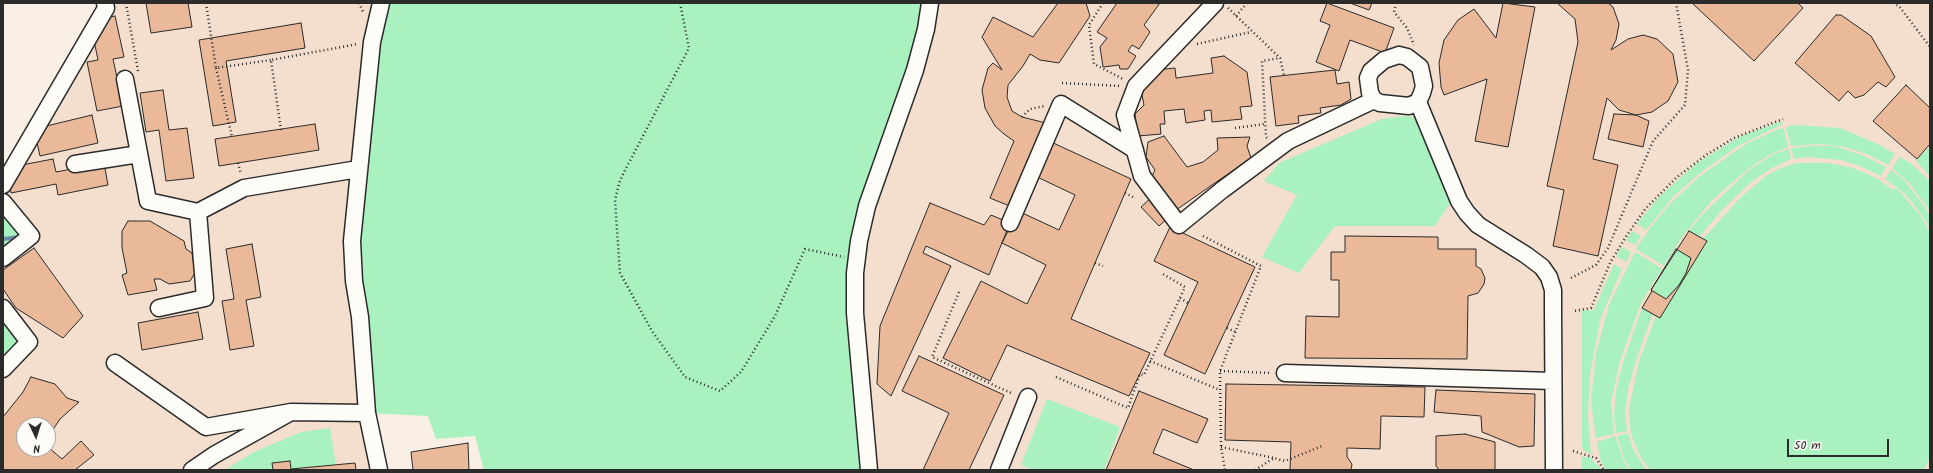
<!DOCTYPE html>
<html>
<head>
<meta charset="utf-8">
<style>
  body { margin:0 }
  #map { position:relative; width:1933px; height:473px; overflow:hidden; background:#f9efe4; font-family:Kalam,sans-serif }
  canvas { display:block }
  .frame { position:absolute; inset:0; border:4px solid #2b2b2b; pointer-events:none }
  .north { position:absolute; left:16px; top:417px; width:40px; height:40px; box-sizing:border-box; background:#fdfcf7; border:1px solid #a9a8a5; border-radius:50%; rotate:176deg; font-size:11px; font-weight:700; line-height:16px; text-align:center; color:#2b2b2b }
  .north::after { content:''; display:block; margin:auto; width:14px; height:18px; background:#2b2b2b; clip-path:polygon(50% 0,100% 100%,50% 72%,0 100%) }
  .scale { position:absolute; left:1787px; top:439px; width:102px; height:18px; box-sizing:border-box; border:2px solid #2b2b2b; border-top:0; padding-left:5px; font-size:12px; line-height:14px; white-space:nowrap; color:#2b2b2b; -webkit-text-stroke:3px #fdfcf7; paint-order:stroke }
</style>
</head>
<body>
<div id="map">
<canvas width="1933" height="473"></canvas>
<div class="frame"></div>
<div class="north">N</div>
<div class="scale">50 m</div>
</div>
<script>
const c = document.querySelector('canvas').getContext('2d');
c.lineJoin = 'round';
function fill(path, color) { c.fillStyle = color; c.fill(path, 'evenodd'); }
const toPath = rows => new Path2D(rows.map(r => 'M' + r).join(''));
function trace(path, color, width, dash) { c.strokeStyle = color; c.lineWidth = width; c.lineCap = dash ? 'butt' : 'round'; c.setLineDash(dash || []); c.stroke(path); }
const built = toPath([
  [105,3,381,3,355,201,379,470,3,470,3,185],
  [24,425,48,425,48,449,24,449],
  [930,3,1930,3,1930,470,869,470,855,273]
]);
const green = toPath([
  [381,3,930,3,859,241,869,470,484,470,475,436,436,439,428,416,367,413,354,281],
  [1403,116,1414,117,1422,124,1455,195,1435,226,1335,226,1299,273,1262,257,1297,195,1264,181,1279,163,1382,119],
  [1782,121,1783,124,1738,146,1701,172,1673,197,1646,230,1637,224,1659,197,1697,163,1739,137],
  [1795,125,1840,128,1880,145,1895,154,1888,165,1869,155,1845,147,1821,144,1791,146,1786,128,1789,126],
  [1781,128,1784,129,1788,147,1769,155,1748,169,1712,200,1682,237,1664,266,1636,249,1650,228,1669,205,1700,176,1746,144],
  [1809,146,1834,146,1844,149,1864,156,1886,167,1881,176,1860,166,1841,160,1808,157,1794,159,1791,148],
  [1930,146,1930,176,1916,161],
  [1789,149,1791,159,1772,168,1751,182,1724,208,1699,237,1703,239,1741,197,1766,176,1778,169,1796,163,1829,163,1853,168,1876,178,1893,190,1895,188,1901,193,1919,214,1930,232,1930,457,1924,470,1650,470,1642,459,1633,440,1630,427,1629,409,1639,361,1656,316,1653,314,1638,354,1628,389,1625,414,1627,431,1616,433,1614,416,1616,391,1623,362,1642,308,1676,249,1677,249,1689,231,1702,215,1749,170,1774,154],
  [1900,157,1910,163,1930,181,1930,211,1909,183,1892,168],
  [1891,170,1904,180,1924,206,1930,216,1930,228,1913,203,1904,193,1885,179],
  [3,204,35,241,3,267],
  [1632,231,1641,236,1635,245,1626,240],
  [1622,247,1631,252,1626,262,1616,256],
  [1635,252,1662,269,1641,303,1620,361,1611,403,1614,434,1596,438,1591,402,1596,353,1609,305],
  [1614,264,1622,269,1601,317,1590,373,1588,414,1591,454,1583,450,1582,446,1582,310,1594,310],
  [3,308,33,348,3,379],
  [1047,399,1120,427,1104,470,1034,470,1021,465],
  [330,428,336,465,306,470,225,470,254,452,301,432],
  [1628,433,1632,447,1646,470,1631,470,1625,460,1617,436],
  [1615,436,1624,461,1629,470,1606,470,1601,462,1597,442],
  [1582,457,1590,457,1602,470,1582,470]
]);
const stream = toPath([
  [3,239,20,237]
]);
const building = toPath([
  [146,3,188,3,192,27,151,33,146,3],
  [1058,3,1086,3,1090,16,1059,63,1040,60,1030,54,1023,66,1008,85,1007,97,1012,111,1022,117,1046,123,1012,207,990,198,1014,141,1004,134,995,126,985,108,982,90,988,68,993,63,1002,70,982,37,993,17,1033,37,1058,3],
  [1117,3,1160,3,1144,25,1150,32,1139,49,1132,45,1128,51,1136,56,1128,69,1120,69,1119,65,1103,67,1100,47,1107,38,1097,32,1117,3],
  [1327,3,1394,28,1385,53,1350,40,1339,71,1316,62,1330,25,1320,21,1327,3],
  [1350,3,1372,3,1369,10,1350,3],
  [1503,3,1535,7,1508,147,1475,141,1487,79,1444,95,1441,87,1439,63,1444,40,1458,20,1474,9,1496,38,1503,3],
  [1557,3,1608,3,1613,7,1619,24,1616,40,1611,50,1628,39,1643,35,1657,39,1673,54,1678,82,1668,101,1652,112,1636,115,1619,110,1607,98,1593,159,1618,165,1598,256,1553,246,1564,190,1547,186,1578,42,1575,19,1557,3],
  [1692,3,1798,3,1803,8,1754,61,1692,3],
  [1836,15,1841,15,1871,36,1895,77,1886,87,1878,82,1864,95,1855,98,1848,91,1839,101,1795,63,1836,15],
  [115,16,124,57,113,59,123,106,97,111,87,62,98,60,90,21,115,16],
  [301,23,305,48,226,61,236,122,213,126,199,40,301,23],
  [1224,56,1247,72,1252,106,1240,107,1242,119,1212,122,1211,110,1204,111,1205,120,1186,123,1184,109,1164,111,1165,124,1160,124,1161,134,1138,136,1135,114,1144,105,1141,90,1157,70,1175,68,1176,78,1213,73,1211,58,1224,56],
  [1335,70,1337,84,1349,82,1351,99,1341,105,1320,108,1321,113,1298,116,1299,123,1276,126,1270,77,1335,70],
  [1906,85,1930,108,1930,144,1917,159,1873,121,1906,85],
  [163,90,169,130,187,128,194,178,166,181,159,130,146,132,140,93,163,90],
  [1614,114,1636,115,1649,121,1643,147,1608,139,1614,114],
  [92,115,98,143,40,156,34,129,92,115],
  [315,124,319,150,219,166,215,139,315,124],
  [1164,136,1187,167,1203,162,1218,150,1217,138,1250,137,1247,146,1251,158,1176,210,1151,178,1155,170,1146,157,1148,142,1164,136],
  [1049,141,1131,179,1071,319,1150,353,1129,396,1007,345,990,381,943,358,981,281,1027,304,1046,265,1002,243,1018,211,1059,230,1075,195,1033,175,1049,141],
  [53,159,56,172,104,163,108,185,58,195,56,184,11,193,6,168,53,159],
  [1152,197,1170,216,1159,226,1141,207,1152,197],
  [930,203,984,225,991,215,1010,223,989,275,926,246,923,253,951,266,891,396,877,384,880,326,930,203],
  [128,221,150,221,184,241,186,249,192,253,195,273,190,281,169,284,160,279,154,279,157,290,128,295,122,275,127,273,122,248,122,231,128,221],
  [1170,227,1255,267,1205,374,1164,355,1198,282,1154,261,1170,227],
  [1689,231,1707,241,1660,318,1642,308,1652,291,1651,290,1689,231],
  [1345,236,1438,237,1438,249,1476,249,1476,266,1481,269,1485,278,1484,284,1478,293,1468,296,1467,359,1305,358,1306,316,1339,317,1339,280,1331,280,1331,252,1345,252,1345,236],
  [252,244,261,297,246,300,254,346,230,350,222,301,234,299,226,249,252,244],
  [34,248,83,316,63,338,16,308,3,289,3,270,34,248],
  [1676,249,1691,258,1686,273,1679,285,1666,299,1651,290,1676,249],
  [198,312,203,339,142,350,138,323,198,312],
  [919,356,1004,395,969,470,923,470,949,413,902,391,919,356],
  [31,377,55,384,67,398,79,402,60,419,48,437,48,425,24,425,24,449,48,449,48,447,62,459,81,441,94,455,75,470,3,470,3,417,23,392,31,377],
  [1226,384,1425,387,1424,417,1381,416,1380,449,1347,448,1347,457,1352,464,1351,470,1290,470,1291,442,1225,440,1226,384],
  [1436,390,1535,394,1534,446,1519,447,1482,432,1481,416,1434,412,1436,390],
  [1139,391,1208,419,1197,443,1163,429,1153,453,1194,470,1106,470,1139,391],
  [1465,434,1495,442,1495,470,1439,470,1436,466,1436,436,1465,434],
  [468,443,469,470,413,470,411,452,468,443],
  [290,461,291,469,355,463,356,470,273,470,272,463,290,461]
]);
const path = toPath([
  [126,3,138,71],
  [206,3,216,68,271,60],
  [359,3,364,14],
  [680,3,689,48,620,180,615,200,620,273,652,331,685,377,720,391,741,372,775,316,805,249,844,257],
  [1103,3,1089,25,1094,64,1123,79],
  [1396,3,1394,12,1407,28,1414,45],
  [1893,3,1899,6,1930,47],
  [1228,8,1280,58,1284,75],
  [1236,16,1247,3],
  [1197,44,1251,32],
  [216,68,232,137],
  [1062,83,1121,86],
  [1022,117,1030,109,1045,106],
  [1235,128,1265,124],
  [281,130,271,60,358,44],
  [1267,138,1266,137,1262,61,1280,58],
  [238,163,241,174],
  [1125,193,1133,197],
  [1203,236,1261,266,1220,371,1221,447,1225,470],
  [1095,263,1103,266],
  [1571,278,1596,265,1608,248,1653,141,1685,105,1688,70,1676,3],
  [959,292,932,357,1011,393],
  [1180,298,1188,303],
  [1575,311,1591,308,1610,263,1627,235,1646,208,1677,177,1706,155,1734,138,1783,119],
  [1227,328,1236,332],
  [1150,361,1220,390],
  [1220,371,1272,373],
  [1056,377,1128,408,1140,374,1144,375,1185,287,1161,273],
  [1221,447,1274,458],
  [1573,451,1596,458,1604,470],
  [1255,470,1274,458,1285,461,1322,446]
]);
const minor = toPath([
  [1215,3,1136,86,1125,115,1142,176,1179,225,1222,190,1288,141,1374,100],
  [1399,55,1407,57,1420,67,1424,86,1422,93,1418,102,1409,106,1380,103,1374,100,1370,93,1368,78,1371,71,1384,60,1399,55],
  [125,79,148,201,198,212],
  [1418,102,1459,201,1467,213,1478,225,1526,255,1542,267,1549,277,1553,290,1553,311,1554,470],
  [75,164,139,154],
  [3,185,106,8,105,3],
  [3,202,31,236,3,258],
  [1010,223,1061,104,1135,150],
  [3,308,29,342,3,369],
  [159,308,205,298,198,212,244,188,358,169],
  [115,363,206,427,291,412],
  [1285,373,1553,381],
  [192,470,214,455,291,412,367,413],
  [379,470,367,413,360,317,354,281,352,241,372,42,381,3],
  [869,470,855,313,855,273,859,241,867,206,915,70,926,29,930,3],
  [999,470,1028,397]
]);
fill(built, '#f4dfce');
fill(green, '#a9f1be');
trace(stream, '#6b8fa5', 4);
fill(building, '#e9b99a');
trace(building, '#2b2b2b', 1);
trace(minor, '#2b2b2b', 19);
trace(path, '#2b2b2b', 2.5, [1, 3]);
trace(minor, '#fdfcf7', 16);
</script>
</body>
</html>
